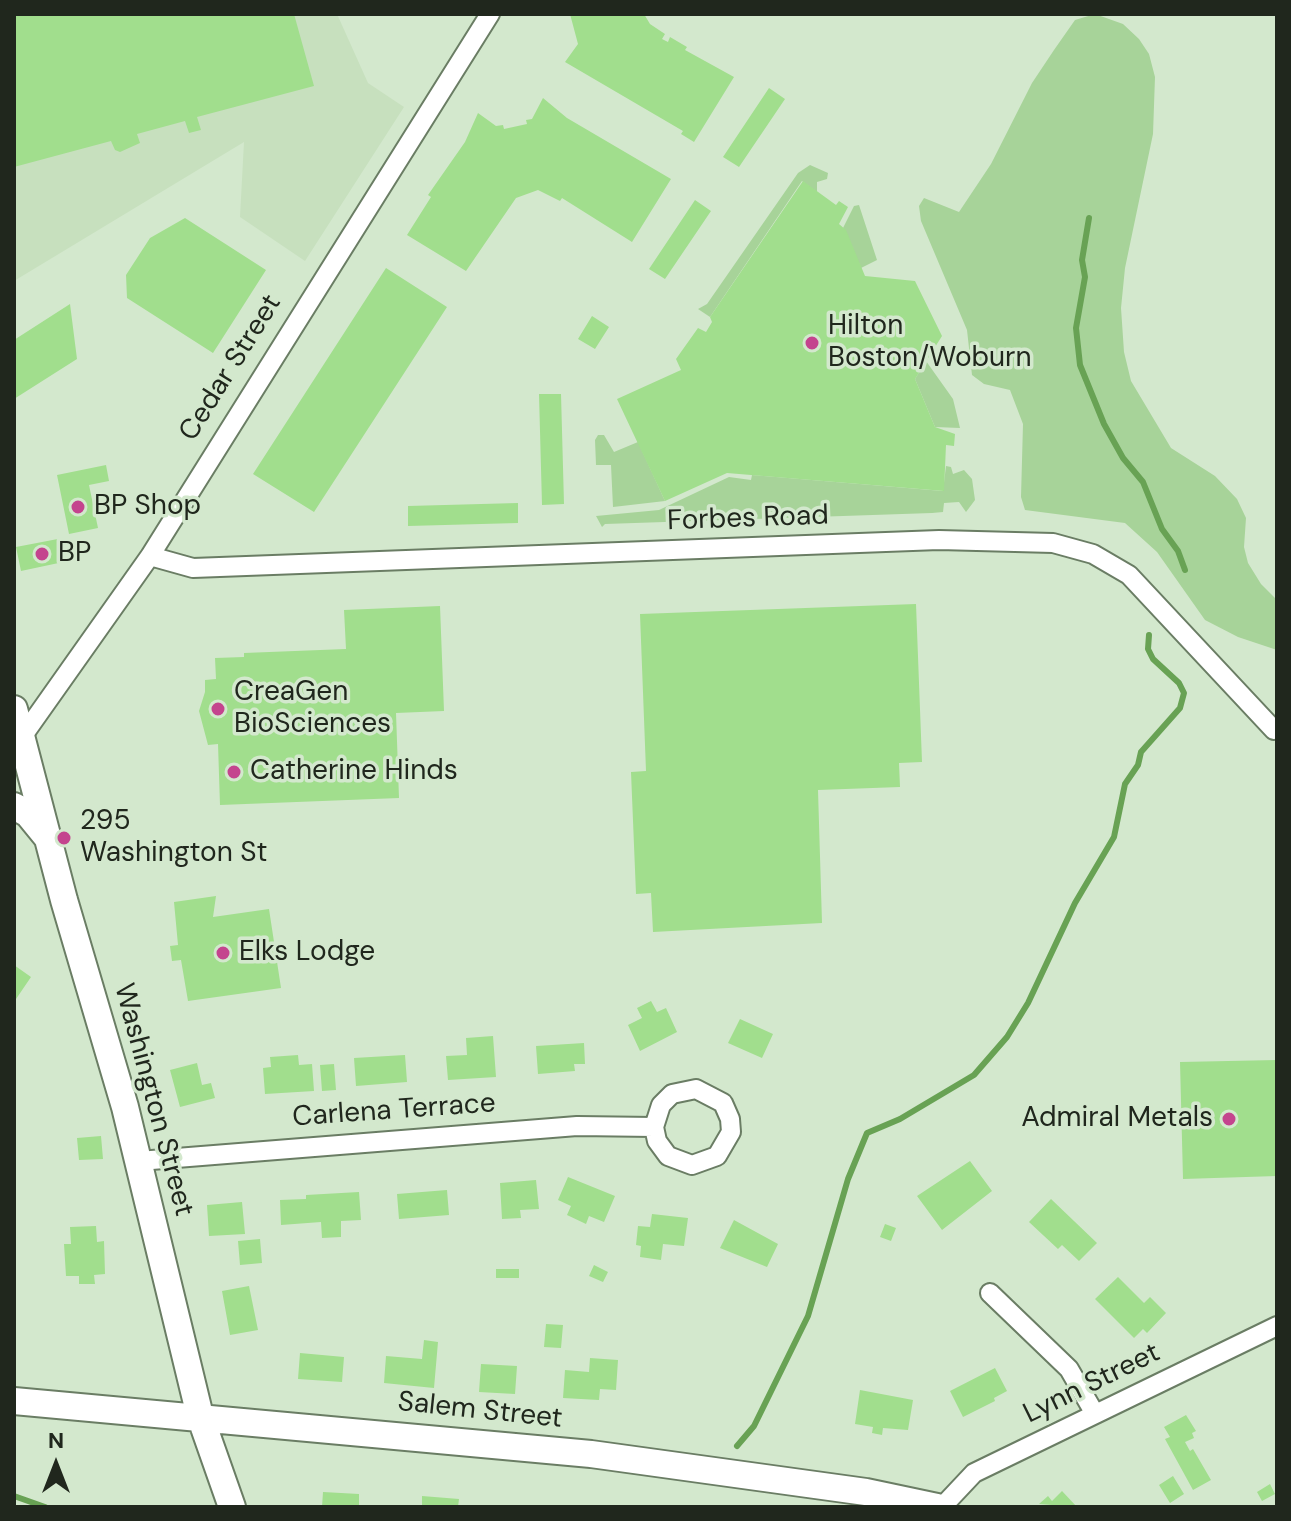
<!DOCTYPE html>
<html>
<head>
<meta charset="utf-8">
<style>
  body { margin:0 }
  #map { position:relative; width:1291px; height:1521px; overflow:hidden; background:#d3e8cd; font-family:"DM Sans",sans-serif }
  canvas { display:block }
  .frame { position:absolute; inset:0; border:16px solid #20271d; pointer-events:none }
  .north { position:absolute; left:16px; top:1425px; width:80px; height:80px; -webkit-text-stroke:6px #d3e8cd; paint-order:stroke; rotate:0deg; font-size:22px; font-weight:700; line-height:32px; text-align:center; color:#20271d }
  .north::after { content:''; display:block; margin:auto; width:28px; height:36px; background:#20271d; clip-path:polygon(50% 0,100% 100%,50% 72%,0 100%) }
</style>
</head>
<body>
<div id="map">
<canvas width="1291" height="1521"></canvas>
<div class="frame"></div>
<div class="north">N</div>
</div>
<script>
const c = document.querySelector('canvas').getContext('2d');
c.lineJoin = 'round';
function fill(path, color) { c.fillStyle = color; c.fill(path, 'evenodd'); }
const toPath = rows => new Path2D(rows.map(r => 'M' + r).join(''));
function trace(path, color, width, dash) { c.strokeStyle = color; c.lineWidth = width; c.lineCap = dash ? 'butt' : 'round'; c.setLineDash(dash || []); c.stroke(path); }
function write(font, color, halo, rows, align = 'center') {
  c.font = font + ' "DM Sans",sans-serif'; c.lineWidth = 7; c.setLineDash([]); c.textBaseline = 'middle'; c.strokeStyle = halo; c.fillStyle = color; for (const [text, x, y, turn = 0] of rows) {
    c.save(); c.translate(x, y); c.rotate((+turn || 0) * Math.PI / 180); c.textAlign = isNaN(turn) ? turn : align; if (halo) c.strokeText(text, 0, 0); c.fillText(text, 0, 0); c.restore();
  }
}
const built = toPath([
  [14,14,337,14,368,83,404,107,305,261,240,217,244,142,14,281]
]);
const green = toPath([
  [1095,14,1123,24,1139,39,1149,54,1155,77,1153,134,1125,268,1121,308,1124,352,1131,381,1171,448,1215,476,1237,499,1246,518,1244,547,1248,563,1261,584,1277,600,1277,650,1238,637,1205,620,1157,552,1125,523,1025,510,1021,497,1023,424,1010,390,984,384,972,375,967,330,921,221,919,206,924,198,959,212,991,164,1032,83,1054,50,1075,20],
  [810,165,828,173,827,179,817,182,817,192,802,181,710,317,698,309,707,304,798,173],
  [859,205,877,260,861,268,843,228,854,206],
  [926,361,953,399,960,428,935,427,915,379],
  [598,435,604,435,614,452,638,442,665,501,613,507,611,465,596,465,595,440],
  [946,466,951,467,953,474,964,470,972,479,975,500,966,512,959,502,944,503,943,512,932,513,605,524,602,527,596,516,659,510,729,477,751,480,752,475,943,491]
]);
const stream = toPath([
  [1089,218,1082,260,1085,277,1076,328,1080,365,1104,424,1123,458,1143,482,1162,529,1178,551,1185,570],
  [737,1446,754,1426,808,1316,848,1179,867,1133,900,1119,974,1075,1007,1037,1028,1003,1075,903,1114,837,1125,784,1138,765,1141,752,1180,708,1184,693,1179,683,1153,659,1148,649,1149,635],
  [14,1496,45,1507]
]);
const building = toPath([
  [14,14,294,14,314,86,197,117,201,130,189,133,185,121,137,134,140,143,120,152,115,150,111,141,14,167],
  [570,14,644,14,650,24,665,34,662,39,668,42,670,37,687,47,685,50,734,77,694,142,681,134,683,131,565,62,578,44],
  [769,88,785,99,739,167,723,157],
  [543,98,567,118,671,179,632,242,562,198,560,201,538,190,516,198,466,271,407,235,431,197,428,195,465,142,478,113,496,126,503,125,504,129,527,124,526,120,532,119],
  [803,181,836,205,839,201,848,207,839,224,846,230,865,276,915,281,942,336,915,379,935,427,955,434,954,446,946,445,944,491,727,473,665,501,617,399,681,370,676,359,698,328,706,332,712,322,710,317],
  [695,200,711,211,665,279,649,269],
  [185,218,266,270,213,353,127,298,126,275,150,238],
  [386,268,447,307,314,512,253,474],
  [70,304,77,359,14,399,14,340],
  [592,316,609,327,595,349,578,339],
  [539,394,561,394,564,504,542,505],
  [106,465,109,481,89,485,98,528,69,534,57,475],
  [518,503,518,523,408,526,408,506],
  [63,538,68,561,21,571,16,547],
  [916,604,922,762,899,763,900,787,818,790,822,923,653,932,651,893,636,894,631,772,646,771,640,614],
  [440,606,444,711,396,713,399,798,220,805,218,744,208,745,199,711,205,692,205,680,216,679,215,658,244,657,244,653,346,649,344,610],
  [216,896,213,917,269,909,281,988,188,1001,181,960,172,961,170,946,178,945,174,902],
  [14,965,31,977,14,1002],
  [651,1001,657,1012,666,1008,677,1032,640,1051,628,1025,642,1018,637,1008],
  [740,1019,773,1034,762,1058,728,1043],
  [493,1036,496,1077,448,1080,446,1056,467,1055,466,1038],
  [584,1043,585,1064,574,1064,575,1071,538,1074,536,1046],
  [298,1055,299,1065,312,1064,314,1091,265,1094,263,1068,271,1067,270,1057],
  [405,1055,407,1082,356,1086,354,1058],
  [1277,1060,1277,1176,1183,1179,1180,1062],
  [197,1063,202,1085,211,1083,215,1098,180,1107,170,1070],
  [334,1064,336,1090,322,1091,320,1065],
  [101,1136,103,1159,79,1160,77,1138],
  [970,1161,992,1191,942,1230,917,1196],
  [568,1177,615,1196,604,1222,589,1216,586,1224,567,1215,571,1206,558,1200],
  [536,1180,539,1209,520,1210,521,1218,502,1219,500,1183],
  [447,1190,449,1215,399,1219,397,1194],
  [359,1192,361,1220,341,1221,341,1237,322,1238,321,1222,281,1225,280,1200,306,1199,306,1195],
  [1051,1199,1097,1243,1079,1261,1062,1245,1058,1249,1029,1222],
  [242,1202,245,1234,209,1236,207,1205],
  [652,1214,688,1218,684,1246,663,1244,661,1260,640,1257,641,1246,636,1245,638,1226,650,1227],
  [734,1220,778,1244,767,1267,720,1248],
  [885,1224,896,1228,891,1241,880,1237],
  [96,1226,97,1242,104,1241,105,1274,94,1275,95,1284,79,1284,79,1276,66,1276,64,1244,71,1244,70,1227],
  [260,1239,262,1263,240,1265,238,1241],
  [594,1265,608,1272,603,1282,589,1276],
  [496,1269,519,1269,519,1278,496,1278],
  [1118,1277,1144,1303,1150,1297,1166,1313,1147,1333,1143,1329,1134,1338,1095,1299],
  [249,1286,258,1330,230,1335,222,1291],
  [546,1324,563,1325,561,1348,544,1347],
  [424,1340,438,1342,434,1388,384,1383,386,1356,422,1359],
  [300,1353,344,1357,342,1382,298,1379],
  [590,1358,618,1360,616,1390,600,1389,599,1400,563,1398,565,1370,589,1372],
  [481,1364,517,1366,515,1394,479,1392],
  [995,1368,1007,1391,994,1398,995,1401,963,1417,950,1391],
  [860,1390,913,1400,908,1430,883,1428,882,1435,872,1433,873,1427,855,1424],
  [1186,1415,1196,1431,1192,1433,1194,1438,1185,1442,1190,1451,1193,1449,1211,1480,1193,1490,1165,1439,1170,1437,1164,1427],
  [1173,1476,1184,1494,1170,1503,1159,1485],
  [1270,1484,1275,1494,1262,1501,1257,1492],
  [1062,1491,1077,1507,1039,1504,1048,1496,1052,1501],
  [323,1492,359,1494,359,1507,322,1507],
  [422,1496,459,1499,458,1507,422,1507]
]);
const street = toPath([
  [150,556,193,568,939,540,1053,543,1093,554,1129,575,1274,730],
  [22,737,150,556,490,14],
  [139,1161,577,1126,654,1127,661,1105,672,1094,696,1089,723,1103,730,1119,731,1132,717,1156,692,1165,668,1156,657,1141,654,1127],
  [990,1293,1069,1369,1095,1414],
  [942,1507,974,1473,1277,1326]
]);
const secondary = toPath([
  [14,709,64,900,125,1107,200,1416,232,1507],
  [14,806,28,814,46,836],
  [14,1401,591,1454,866,1492,937,1507]
]);
const markers = [
  [812,343,8,"#c4448e"],
  [78,507,8,"#c4448e"],
  [42,554,8,"#c4448e"],
  [218,709,8,"#c4448e"],
  [234,772,8,"#c4448e"],
  [64,838,8,"#c4448e"],
  [223,953,8,"#c4448e"],
  [1229,1119,8,"#c4448e"]
];
const poiNames = [
  ["Hilton",828,327],
  ["Boston/Woburn",828,359],
  ["BP Shop",94,507],
  ["BP",58,554],
  ["CreaGen",234,693],
  ["BioSciences",234,725],
  ["Catherine Hinds",250,772],
  ["295",80,822],
  ["Washington St",80,854],
  ["Elks Lodge",239,953],
  ["Admiral Metals",1213,1119,"right"]
];
const streetNames = [
  ["Cedar Street",231,368,-58],
  ["Forbes Road",748,519,-2],
  ["Washington Street",153,1100,75],
  ["Carlena Terrace",394,1111,-4],
  ["Lynn Street",1092,1384,-26],
  ["Salem Street",480,1411,6]
];
fill(built, '#c7e0be');
fill(green, '#a7d399');
trace(stream, '#68a254', 6);
fill(building, '#a1de8d');
trace(street, '#6a7d64', 22);
trace(secondary, '#6a7d64', 30);
trace(street, '#fff', 18);
trace(secondary, '#fff', 26);
for (const [x, y, r, color] of markers) { const dot = new Path2D(); dot.arc(x, y, r, 0, 2 * Math.PI); c.fillStyle = color; c.fill(dot); trace(dot, '#d3e8cd', 3); }
write('28px', '#20271d', '#d3e8cd', poiNames, 'left');
write('28px', '#20271d', '#d3e8cd', streetNames);
</script>
</body>
</html>
